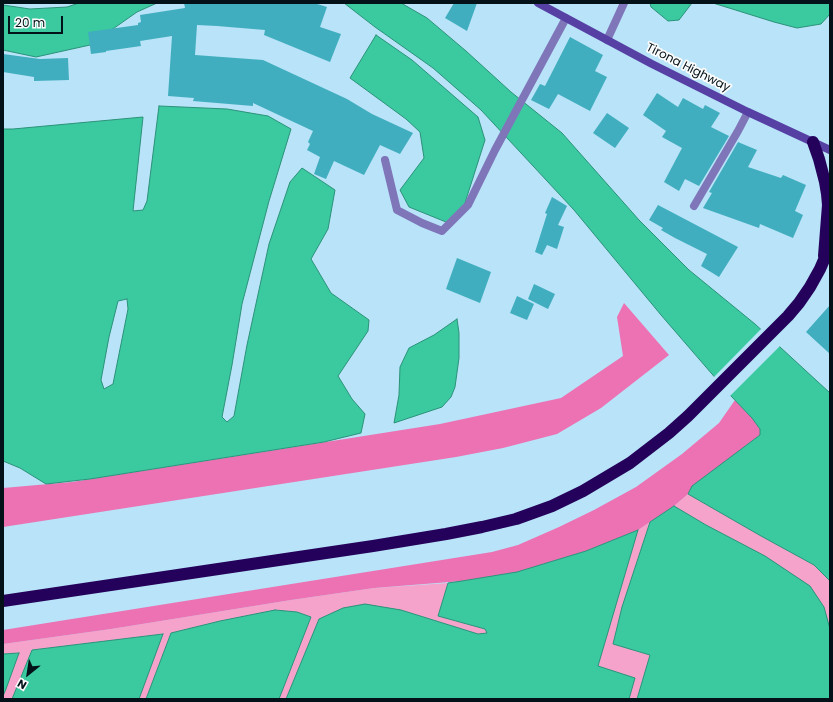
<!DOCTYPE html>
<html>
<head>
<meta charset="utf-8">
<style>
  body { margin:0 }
  #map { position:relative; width:833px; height:702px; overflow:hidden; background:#b8e3f8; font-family:Poppins,sans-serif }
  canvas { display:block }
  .frame { position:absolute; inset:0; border:4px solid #031219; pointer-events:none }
  .north { position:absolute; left:8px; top:654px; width:40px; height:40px; -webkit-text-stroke:3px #fcfcfc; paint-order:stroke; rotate:210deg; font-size:11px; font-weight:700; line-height:16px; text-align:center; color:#031219 }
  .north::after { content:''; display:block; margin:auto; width:14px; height:18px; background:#031219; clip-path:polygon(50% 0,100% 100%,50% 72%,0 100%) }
  .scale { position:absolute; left:8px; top:16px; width:55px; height:18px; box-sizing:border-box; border:2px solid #031219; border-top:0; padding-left:5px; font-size:12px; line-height:14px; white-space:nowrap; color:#031219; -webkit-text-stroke:3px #fcfcfc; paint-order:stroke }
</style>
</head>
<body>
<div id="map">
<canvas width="833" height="702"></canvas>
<div class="frame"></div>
<div class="north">N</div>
<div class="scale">20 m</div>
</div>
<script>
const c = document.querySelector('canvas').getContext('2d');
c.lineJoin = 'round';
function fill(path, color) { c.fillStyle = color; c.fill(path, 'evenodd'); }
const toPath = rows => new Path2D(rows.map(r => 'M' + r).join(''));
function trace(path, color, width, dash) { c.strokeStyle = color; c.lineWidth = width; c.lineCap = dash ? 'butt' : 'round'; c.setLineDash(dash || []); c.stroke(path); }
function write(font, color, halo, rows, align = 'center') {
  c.font = font + ' Poppins,sans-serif'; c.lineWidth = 3.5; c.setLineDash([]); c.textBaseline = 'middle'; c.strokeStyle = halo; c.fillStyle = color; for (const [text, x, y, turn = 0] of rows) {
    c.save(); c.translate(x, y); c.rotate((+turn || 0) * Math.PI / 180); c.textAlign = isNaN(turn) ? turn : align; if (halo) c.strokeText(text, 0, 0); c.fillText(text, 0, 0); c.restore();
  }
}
const green = toPath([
  [688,494,761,536,814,565,830,581,830,629,829,624,765,556,706,525,674,506],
  [650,522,622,607,613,644,650,655,637,699,629,699,635,678,598,666,638,530],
  [448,583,438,616,485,629,487,633,478,634,401,610,319,619,286,699,279,699,311,617,297,612,275,610,220,621,171,633,146,699,139,699,163,634,32,650,12,699,3,699,3,696,19,653,3,654,3,644,111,629,291,600,374,588]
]);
const forest = toPath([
  [624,303,669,355,601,408,557,434,503,448,456,457,3,527,3,488,72,482,440,424,561,398,623,356,617,317],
  [735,400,752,418,760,429,760,435,693,486,688,494,674,506,638,530,586,551,517,572,462,581,374,588,291,600,111,629,3,644,3,630,492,552,518,545,559,527,594,510,636,487,682,454,719,423]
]);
const water = toPath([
  [79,3,157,3,137,12,90,45,36,57,3,50,3,5,30,9,67,7,79,3],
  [344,3,401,3,427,18,466,51,511,92,562,133,639,220,689,270,755,324,830,393,830,581,814,565,761,536,688,494,692,486,760,435,760,429,752,418,731,396,661,315,574,210,481,110,433,68,375,27,344,3],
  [650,3,692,3,679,20,668,21,651,7,650,3],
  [713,3,830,3,830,14,821,24,797,28,774,22,713,3],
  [376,35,412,60,478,117,485,140,464,206,446,222,409,207,400,190,424,158,420,132,406,119,350,78,376,35],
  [159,106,227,109,268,116,291,129,269,201,242,304,232,365,222,417,227,422,234,416,247,345,269,244,290,182,302,168,335,190,328,229,311,259,331,293,369,320,368,331,338,376,352,399,365,414,361,433,324,442,90,479,46,484,20,468,3,461,3,129,13,129,143,117,133,211,143,210,147,201,159,106],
  [127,299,128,309,113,384,104,389,101,380,109,337,118,301,127,299],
  [457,319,459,333,459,358,455,387,451,397,442,407,394,423,399,395,400,367,409,348,434,335,457,319],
  [674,506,706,525,765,556,810,586,824,607,830,629,830,699,637,699,650,655,613,644,622,607,650,522,674,506],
  [638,530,598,666,635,678,629,699,286,699,319,619,343,608,365,604,401,610,478,634,487,633,485,629,438,616,448,583,462,581,517,572,586,551,638,530],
  [275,610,297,612,311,617,279,699,146,699,171,633,220,621,275,610],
  [163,634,139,699,12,699,32,650,163,634],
  [19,653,6,689,3,696,3,654,19,653]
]);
const pier = toPath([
  [762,328,781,345,729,397,713,378]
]);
const building = toPath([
  [184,3,314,3,327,7,320,27,341,34,330,62,264,35,265,30,217,26,197,25,195,55,263,60,347,99,372,114,413,133,400,154,380,145,364,175,334,161,326,179,314,174,320,157,307,150,310,144,308,142,313,131,253,103,253,106,193,101,194,98,168,96,172,36,140,41,141,46,106,51,106,52,91,54,88,32,138,25,138,23,141,22,140,15,185,8],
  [454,3,477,3,467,31,445,18],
  [570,37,603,55,595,71,607,77,590,111,558,94,549,109,531,100,540,84,545,86],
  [3,54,40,59,68,58,69,80,34,81,34,77,3,72],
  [657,93,678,107,683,98,703,109,705,105,720,113,711,127,729,136,699,186,685,179,679,191,664,182,682,148,662,137,666,131,643,115],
  [607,113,629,128,615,148,593,133],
  [738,142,757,150,748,167,781,178,783,175,806,185,795,211,803,215,793,238,760,224,759,228,703,208,712,193,709,192],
  [552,197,567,206,558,225,564,227,557,249,547,245,542,255,535,252,547,214,545,213],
  [658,205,738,247,719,277,701,266,707,254,675,238,661,230,663,228,649,220],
  [457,258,491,272,480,303,446,289],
  [534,284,555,294,548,309,528,299],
  [517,296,534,304,527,320,510,313],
  [830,305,830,354,806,332]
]);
const service = toPath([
  [607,40,624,3],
  [385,160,397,210,422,223,442,231,468,205,495,150,566,18],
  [694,206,738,131,748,112]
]);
const secondary = toPath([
  [538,3,652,64,748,112,830,150]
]);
const motorway = toPath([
  [813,142,819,159,825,182,827,194,828,205,824,256],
  [3,601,373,546,446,534,482,527,516,519,552,506,583,491,630,463,669,433,688,416,788,316,799,303,810,287,820,269,830,246]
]);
const streetNames = [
  ["Tirona Highway",688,68,27]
];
fill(green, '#f5a3cb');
fill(forest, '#ec72b3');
fill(water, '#3bc9a0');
trace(water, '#2a9278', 1);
fill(pier, '#b8e3f8');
fill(building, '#40aebe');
trace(service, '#7f76ba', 8);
trace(secondary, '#5640a4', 8);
trace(motorway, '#24025b', 12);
write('12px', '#031219', '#fcfcfc', streetNames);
</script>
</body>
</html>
